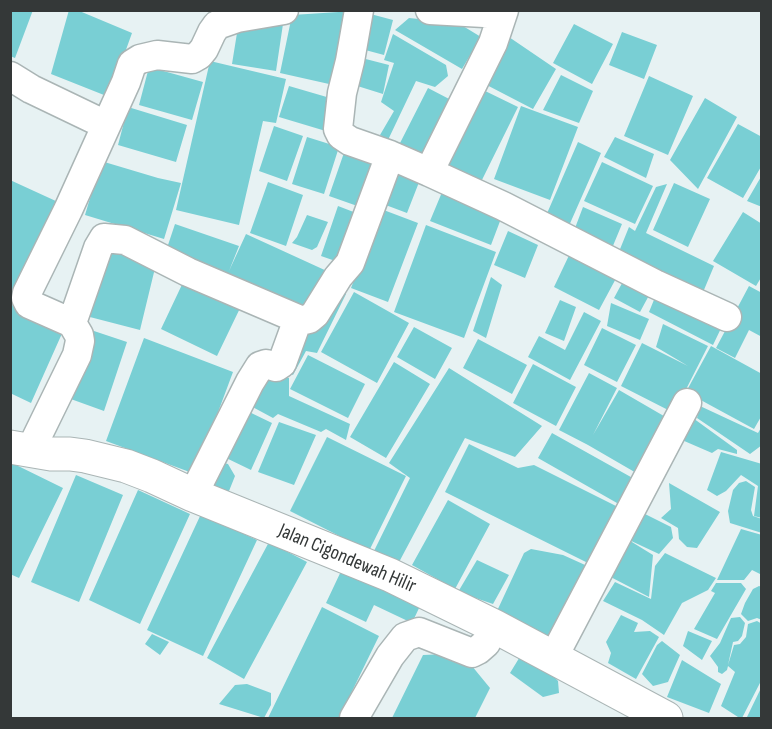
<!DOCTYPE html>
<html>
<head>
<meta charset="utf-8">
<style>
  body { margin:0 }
  #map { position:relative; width:772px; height:729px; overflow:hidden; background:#e7f2f3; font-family:"Sofia Sans Condensed",sans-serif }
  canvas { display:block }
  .frame { position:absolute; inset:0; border:12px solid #343838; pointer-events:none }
</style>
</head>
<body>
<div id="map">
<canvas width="772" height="729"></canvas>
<div class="frame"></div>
</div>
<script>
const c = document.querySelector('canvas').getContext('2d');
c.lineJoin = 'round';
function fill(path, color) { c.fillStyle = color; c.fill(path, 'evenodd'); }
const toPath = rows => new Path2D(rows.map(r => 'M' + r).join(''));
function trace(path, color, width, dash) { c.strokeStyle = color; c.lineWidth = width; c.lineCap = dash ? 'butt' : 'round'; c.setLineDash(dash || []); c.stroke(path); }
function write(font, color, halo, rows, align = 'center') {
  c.font = font + ' "Sofia Sans Condensed",sans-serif'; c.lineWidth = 5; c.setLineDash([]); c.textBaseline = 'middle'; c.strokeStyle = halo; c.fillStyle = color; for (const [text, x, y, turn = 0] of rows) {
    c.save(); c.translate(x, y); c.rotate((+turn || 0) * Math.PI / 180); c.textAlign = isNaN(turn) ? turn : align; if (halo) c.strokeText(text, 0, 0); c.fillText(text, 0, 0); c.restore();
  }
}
const building = toPath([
  [10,10,33,10,15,58,10,56],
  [69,10,77,10,132,33,109,97,51,74],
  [354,11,338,86,280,73,292,15],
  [363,12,393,20,384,55,354,47],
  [409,18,458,23,481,37,462,69,395,30],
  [283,24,276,71,232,64,237,33],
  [574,24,613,44,592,84,553,63],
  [622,32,657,45,644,79,609,65],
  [393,34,446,65,448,76,435,87,416,81,388,140,380,135,394,111,381,102,394,63,384,60],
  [506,35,556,69,533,109,479,81],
  [354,56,389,65,383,94,351,84],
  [210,61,286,79,276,123,263,121,239,225,176,210],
  [149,67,203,82,192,120,139,105],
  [561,75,593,91,579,123,543,110],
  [649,76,693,96,668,155,624,136],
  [289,86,337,100,329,132,279,117],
  [428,88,453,101,424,158,399,145],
  [479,88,518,107,478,188,439,169],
  [705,98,737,117,698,189,670,160],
  [521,106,578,127,550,200,494,179],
  [128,107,187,125,176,162,118,145],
  [738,124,762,137,762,165,743,198,707,178],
  [274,126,303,136,287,181,259,171],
  [307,137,339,147,324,194,292,184],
  [615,137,654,154,646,178,604,157],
  [578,142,601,153,568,228,545,218],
  [346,147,381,158,363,208,329,196],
  [101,161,158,178,181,183,164,239,85,215],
  [391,161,423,172,407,213,375,201],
  [602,162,653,186,635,224,584,201],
  [762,175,762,207,747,201],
  [10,180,58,202,12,305,64,329,31,403,10,393],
  [268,182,303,195,286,246,250,233],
  [674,183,710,199,688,247,653,230],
  [667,184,646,233,714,266,701,297,616,259,629,227,635,231,656,187],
  [445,185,505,208,491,245,430,221],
  [338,206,364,216,347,265,321,256],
  [583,207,622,224,610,253,572,236],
  [381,209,418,223,388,302,351,288],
  [743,212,762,224,762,276,756,286,713,261],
  [307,215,328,222,317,247,312,250,292,243,297,237],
  [175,224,239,246,229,271,246,234,329,272,308,318,164,257],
  [426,225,496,252,464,338,394,312],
  [508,231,538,245,525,278,494,265],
  [573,247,620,271,599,310,554,287],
  [111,248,156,264,140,330,86,316],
  [187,274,243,302,217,356,161,329],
  [627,274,653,288,640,312,614,298],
  [491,277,502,285,486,338,473,331],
  [337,282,346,294,317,353,306,351,293,375,285,371],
  [749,286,762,293,762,337,749,330,735,358,716,348],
  [658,290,725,320,713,345,649,312],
  [354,292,409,323,377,383,321,352],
  [560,300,576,307,564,341,545,333],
  [611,303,649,319,640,340,607,326],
  [584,312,601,321,570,380,528,357,539,336,565,350],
  [663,324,708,346,674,413,621,386,642,343,688,366,656,347],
  [414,327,452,348,435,379,397,357],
  [602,328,636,345,617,382,584,365],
  [91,330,127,342,104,411,68,398],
  [144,338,233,372,195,474,106,441],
  [478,339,527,365,512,394,463,368],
  [711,346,762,374,762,415,754,429,686,392],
  [308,355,365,384,348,418,290,389],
  [394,362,430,384,386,458,350,437],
  [533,364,576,387,556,426,513,403],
  [449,368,542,426,515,457,465,438,398,564,374,551,410,478,389,463],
  [589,373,617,388,593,435,619,390,669,419,638,474,588,445,559,430],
  [264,374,289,378,289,396,350,424,346,440,326,429,321,432,278,414,273,418,247,404],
  [700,406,758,433,762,426,762,445,750,454,697,418],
  [243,409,272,423,251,470,222,456],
  [686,413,737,450,737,454,718,449,712,453,675,437],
  [279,422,316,435,294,485,258,472],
  [552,433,638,481,624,507,538,458],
  [327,437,406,476,369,551,290,511],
  [469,444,518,468,534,465,626,511,598,568,445,492],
  [721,452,762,464,762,518,754,516,758,486,741,475,726,491,717,496,707,490],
  [216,461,228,464,235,476,225,501,203,488],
  [10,462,63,488,19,578,10,574],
  [76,475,123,495,79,602,31,582],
  [746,481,755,487,751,510,753,516,762,519,762,533,730,523,728,511,733,490,739,483],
  [669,483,720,512,697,548,687,547,679,539,678,528,661,518,671,509],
  [138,490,190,514,140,624,89,600],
  [448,500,490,524,455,589,412,565],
  [639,511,671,527,673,538,659,554,627,539,653,555,649,597,603,573],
  [201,514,257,540,203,656,147,630],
  [741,529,762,535,762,570,760,574,752,570,744,580,717,580],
  [269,542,307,562,244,679,207,658],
  [531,549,563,555,594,569,550,641,497,611,524,553],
  [665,553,716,578,708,590,682,603,664,635,642,620,603,601,615,582,651,599,655,566],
  [477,560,509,575,493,604,458,592],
  [343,567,420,606,412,623,374,605,366,622,326,603],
  [716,583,741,583,746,589,717,639,694,629,715,593,711,591],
  [759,586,762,587,762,620,757,618,748,621,741,614,745,603,753,589],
  [322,607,379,636,339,718,268,718],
  [621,615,638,623,634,632,650,631,659,637,636,679,608,663,611,653,606,642],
  [740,617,745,623,742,636,738,641,733,642,728,665,734,645,740,644,746,637,748,624,757,621,762,624,762,679,742,718,738,717,721,706,735,672,728,666,727,670,722,674,718,672,718,667,710,656,720,643,731,618],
  [688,631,712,641,702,660,683,646],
  [152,634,169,642,160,655,145,644],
  [662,641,680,655,668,682,653,686,642,674,657,645],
  [446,654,467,660,490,688,475,718,392,718,423,655],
  [521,655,546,668,558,681,559,693,543,697,510,673],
  [682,660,721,684,709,713,667,697],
  [247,684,271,693,271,705,264,718,219,704,235,685],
  [762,686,762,718,748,718,747,717]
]);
const street = toPath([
  [359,10,350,61,342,93,338,129,341,135,350,141,390,155],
  [430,10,502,14],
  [10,76,31,89,106,125],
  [429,172,503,206,655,284,727,317],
  [72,323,98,248,104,238,125,240,188,272,298,319,305,320,309,319,315,314,338,277,350,263,390,155,429,172,493,43,504,10],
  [30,451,77,355,80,341,79,335,72,323,29,304,26,298,27,293,68,210,126,82,132,64,140,59,157,55,192,59,199,55,204,49,212,32,217,25,237,18,284,10],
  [193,495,250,382,260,366,266,364,276,367,282,363,298,319],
  [553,658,687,403],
  [354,718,390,656,405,637,419,632,472,653,478,650,486,643,494,626]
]);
const secondary = toPath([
  [10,447,51,454,70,454,85,456,126,466,152,476,193,495,390,575,494,626,666,718]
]);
const streetNames = [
  ["Jalan Cigondewah Hilir",347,559,23]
];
fill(building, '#79cfd4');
trace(street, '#aab5b5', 31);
trace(secondary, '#aab5b5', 35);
trace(street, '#fff', 28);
trace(secondary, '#fff', 33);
write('20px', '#343838', '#fff', streetNames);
</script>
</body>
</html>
